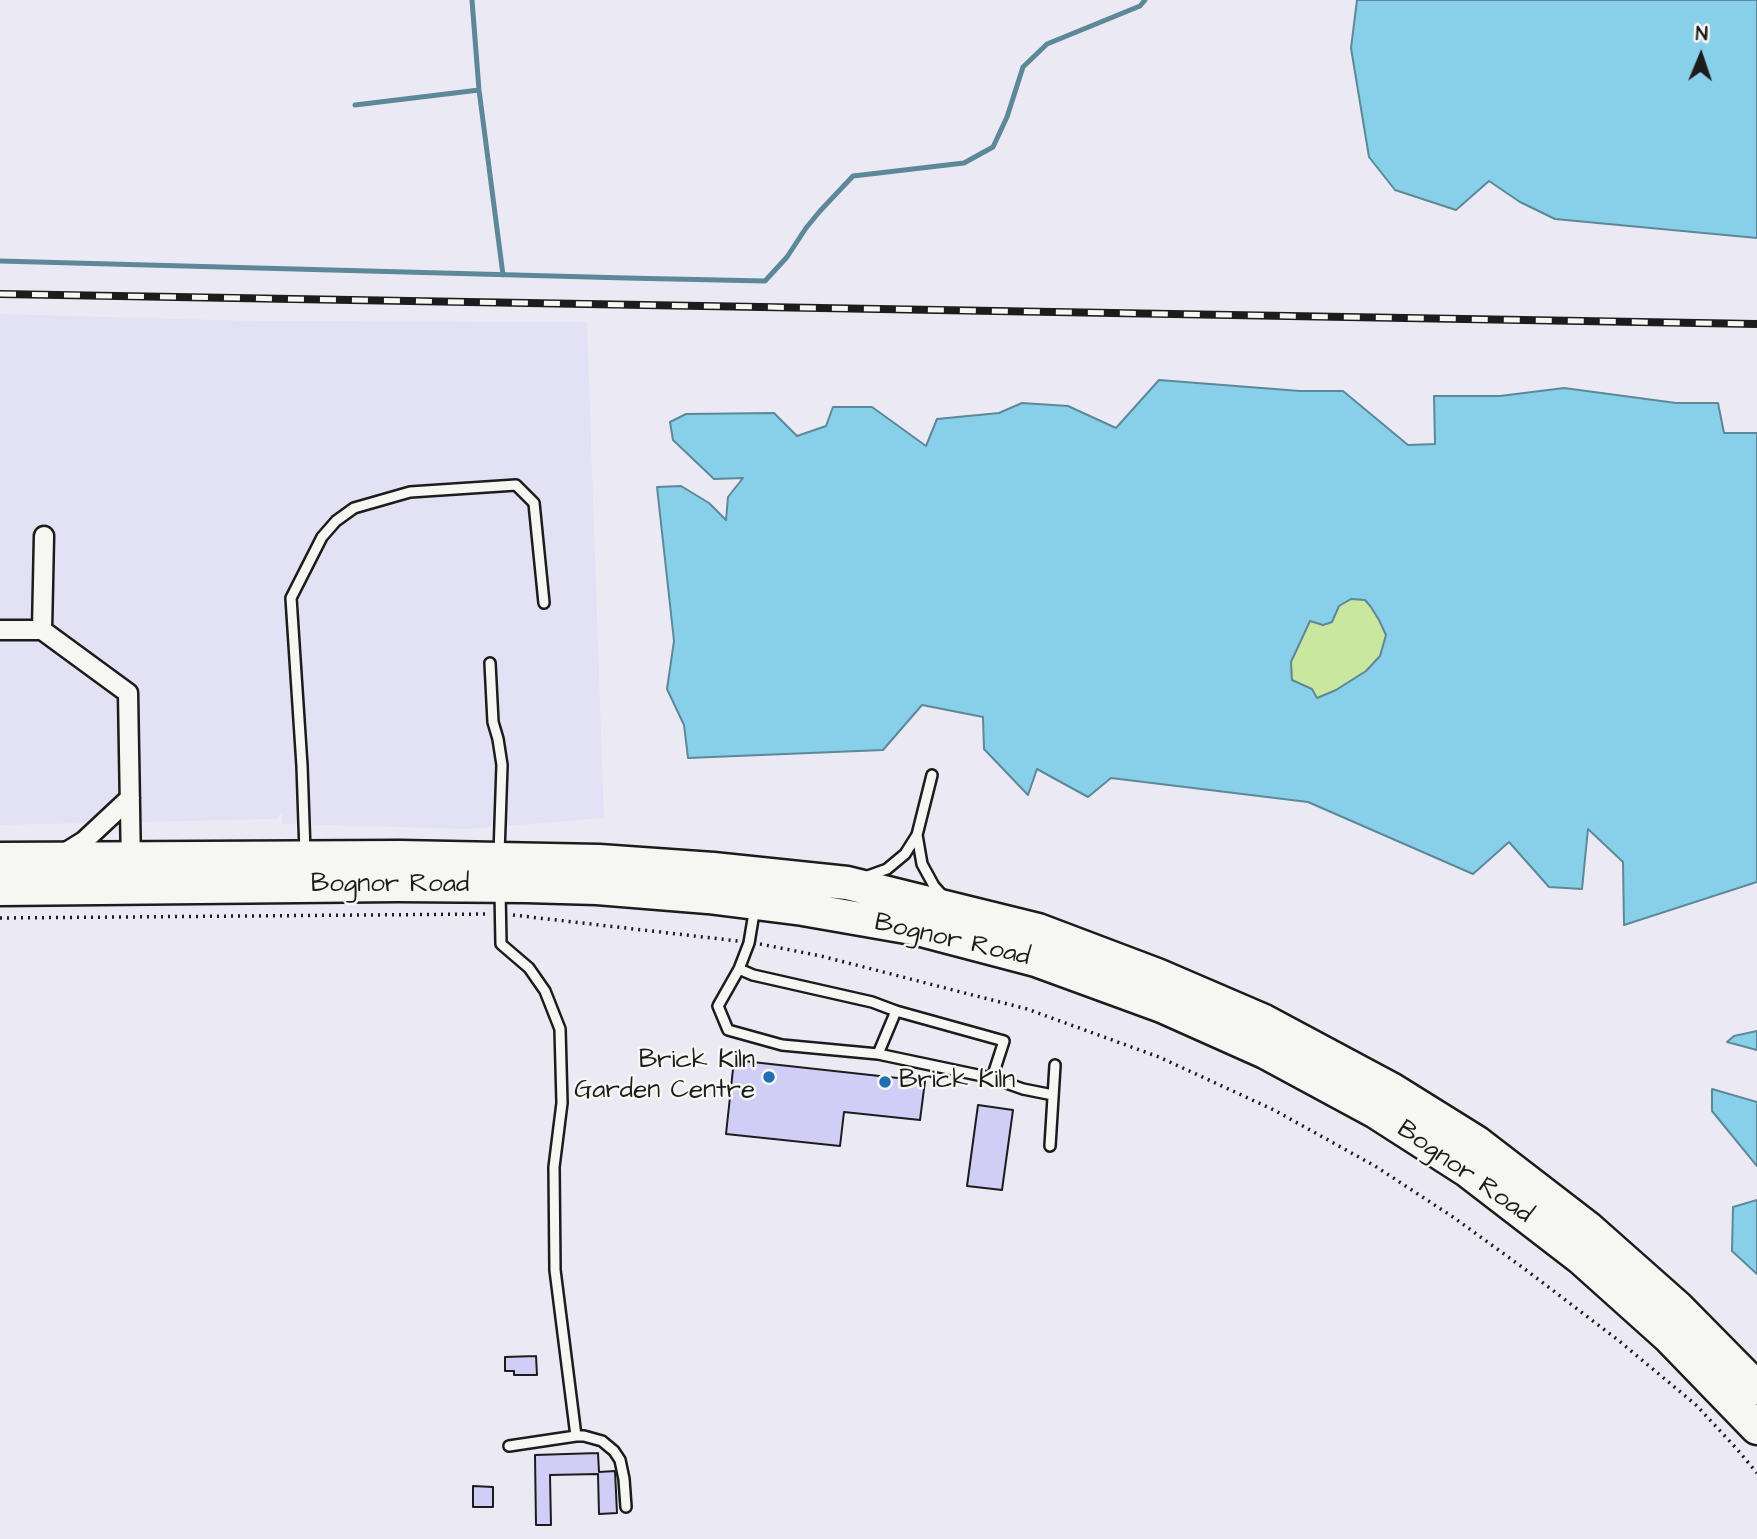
<!DOCTYPE html>
<html>
<head>
<meta charset="utf-8">
<style>
  body { margin:0 }
  #map { position:relative; width:1757px; height:1539px; overflow:hidden; background:#ebeaf4; font-family:"Architects Daughter",sans-serif }
  canvas { display:block }
  .north { position:absolute; left:1666px; top:21px; width:70px; height:70px; -webkit-text-stroke:5px #f6f6f2; paint-order:stroke; rotate:2deg; font-size:19px; font-weight:700; line-height:28px; text-align:center; color:#1c1c1c }
  .north::after { content:''; display:block; margin:auto; width:24px; height:32px; background:#1c1c1c; clip-path:polygon(50% 0,100% 100%,50% 72%,0 100%) }
</style>
</head>
<body>
<div id="map">
<canvas width="1757" height="1539"></canvas>
<div class="north">N</div>
</div>
<script>
const c = document.querySelector('canvas').getContext('2d');
c.lineJoin = 'round';
function fill(path, color) { c.fillStyle = color; c.fill(path, 'evenodd'); }
const toPath = rows => new Path2D(rows.map(r => 'M' + r).join(''));
function trace(path, color, width, dash) { c.strokeStyle = color; c.lineWidth = width; c.lineCap = dash ? 'butt' : 'round'; c.setLineDash(dash || []); c.stroke(path); }
function write(font, color, halo, rows, align = 'center') {
  c.font = font + ' "Architects Daughter",sans-serif'; c.lineWidth = 5; c.setLineDash([]); c.textBaseline = 'middle'; c.strokeStyle = halo; c.fillStyle = color; for (const [text, x, y, turn = 0] of rows) {
    c.save(); c.translate(x, y); c.rotate((+turn || 0) * Math.PI / 180); c.textAlign = isNaN(turn) ? turn : align; if (halo) c.strokeText(text, 0, 0); c.fillText(text, 0, 0); c.restore();
  }
}
const built = toPath([
  [0,314,259,321,587,322,604,818,468,829,282,824,282,813,277,819,0,825]
]);
const green = toPath([
  [1351,599,1365,600,1371,607,1379,620,1386,635,1380,656,1366,671,1336,690,1317,698,1312,688,1292,680,1291,662,1310,621,1323,625,1339,605]
]);
const water = toPath([
  [1357,0,1757,0,1757,238,1555,219,1520,202,1489,181,1456,210,1395,190,1369,157,1351,48,1357,0],
  [1159,380,1300,391,1343,391,1408,445,1435,444,1434,396,1500,396,1564,388,1676,403,1718,403,1724,433,1757,433,1757,882,1624,925,1623,862,1588,829,1582,889,1549,887,1509,842,1473,874,1308,802,1111,778,1088,797,1037,769,1028,795,984,749,983,717,922,705,883,750,688,758,684,725,667,689,674,641,657,487,681,486,709,503,726,520,728,497,743,478,714,479,673,440,670,422,686,414,774,413,797,436,826,426,833,407,872,407,926,446,937,419,999,413,1022,403,1068,406,1116,428,1159,380],
  [1351,599,1365,600,1371,607,1379,620,1386,635,1380,656,1366,671,1336,690,1317,698,1312,689,1292,680,1291,662,1310,621,1323,625,1332,622,1339,606,1351,599],
  [1757,1031,1757,1050,1727,1042,1734,1036,1757,1031],
  [1712,1089,1757,1102,1757,1166,1712,1111,1712,1089],
  [1757,1200,1757,1274,1732,1251,1733,1207,1757,1200]
]);
const stream = toPath([
  [472,0,479,90,503,275],
  [355,105,479,90],
  [0,261,626,278,765,281,787,257,806,228,820,211,853,176,964,163,993,147,1007,117,1023,67,1047,44,1140,6,1145,0]
]);
const building = toPath([
  [734,1060,925,1081,920,1120,844,1112,840,1146,726,1134,734,1060],
  [978,1105,1013,1110,1002,1190,967,1186,978,1105],
  [536,1356,537,1375,514,1375,514,1371,505,1371,505,1357,536,1356],
  [598,1453,599,1472,615,1471,617,1513,599,1514,598,1474,550,1475,551,1525,536,1525,535,1455,598,1453],
  [473,1486,493,1487,493,1507,473,1507,473,1486]
]);
const path = toPath([
  [513,915,738,941],
  [0,918,488,914],
  [760,944,821,956,1027,1009,1159,1057,1274,1110,1375,1166,1453,1217,1522,1267,1618,1340,1696,1405,1736,1448,1757,1473]
]);
const lane = toPath([
  [490,663,493,722,498,739,502,765,499,854],
  [917,835,922,864,934,886,943,896],
  [305,852,302,766,291,598,322,537,336,521,354,508,410,492,516,485,534,503,544,603],
  [865,877,887,869,905,854,917,835,932,775],
  [500,891,501,944,529,968,545,991,560,1029,562,1103,554,1167,555,1270,576,1436,509,1446],
  [739,969,753,975,872,1002,896,1011,1004,1041,992,1078,878,1054,782,1045,728,1030,718,1006,739,969,749,943,755,907],
  [878,1054,896,1011],
  [992,1078,1023,1089,1053,1095],
  [1050,1146,1055,1065],
  [576,1436,584,1436,602,1441,614,1451,620,1460,624,1479,626,1507]
]);
const street = toPath([
  [0,630,42,630,128,693,131,866],
  [42,630,44,536],
  [63,854,84,841,130,798]
]);
const highway = toPath([
  [0,859,400,857,599,861,713,869,847,883,1038,930,1157,975,1264,1021,1391,1089,1476,1142,1589,1229,1677,1307,1757,1388],
  [0,889,397,885,526,886,597,888,708,897,803,909,918,929,1036,960,1162,1006,1265,1052,1376,1112,1468,1171,1581,1258,1668,1336,1757,1428]
]);
const rail = toPath([
  [0,294,1757,324]
]);
const markers = [
  [769,1077,7,"#1f6fb2"],
  [885,1082,7,"#1f6fb2"]
];
const streetNames = [
  ["Bognor Road",390,886],
  ["Bognor Road",952,941,13],
  ["Bognor Road",1464,1173,35]
];
const poiNames = [
  ["Brick Kiln",755,1062],
  ["Garden Centre",755,1092],
  ["Brick Kiln",899,1082,"left"]
];
fill(built, '#e3e2f5');
fill(green, '#c9e79e');
fill(water, '#88d0ea');
trace(water, '#5d8898', 2);
trace(stream, '#5d8898', 5);
fill(building, '#d0cef7');
trace(building, '#1c1c1c', 2);
trace(lane, '#1c1c1c', 14);
trace(street, '#1c1c1c', 23);
trace(highway, '#1c1c1c', 37);
trace(path, '#1c1c1c', 3.5, [2, 5]);
trace(lane, '#f6f6f2', 9);
trace(street, '#f6f6f2', 18);
trace(highway, '#f6f6f2', 32);
trace(rail, '#1c1c1c', 8);
trace(rail, '#f6f6f2', 5, [16]);
for (const [x, y, r, color] of markers) { const dot = new Path2D(); dot.arc(x, y, r, 0, 2 * Math.PI); c.fillStyle = color; c.fill(dot); trace(dot, '#f6f6f2', 2.5); }
write('26px', '#1c1c1c', '#f6f6f2', streetNames);
write('26px', '#1c1c1c', '#f6f6f2', poiNames, 'right');
</script>
</body>
</html>
